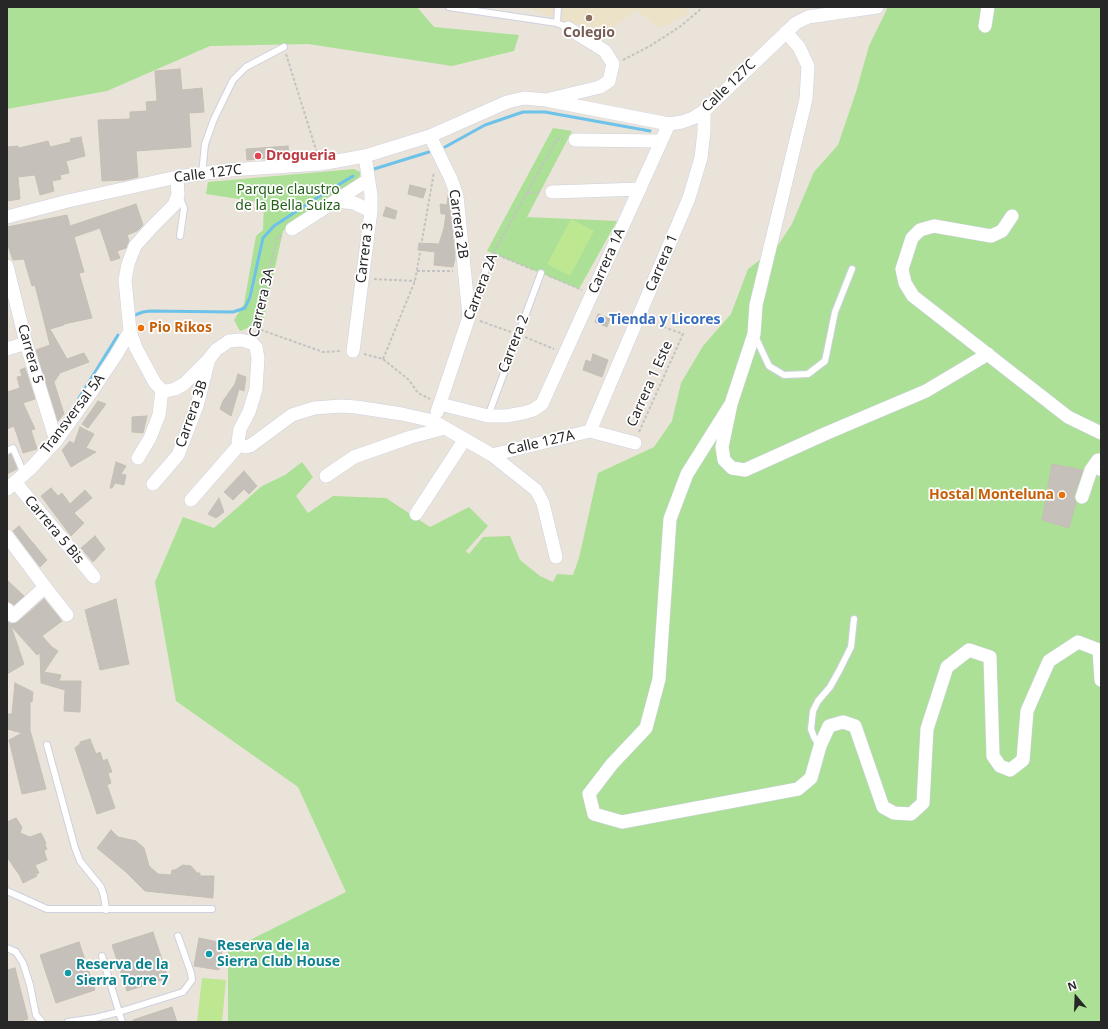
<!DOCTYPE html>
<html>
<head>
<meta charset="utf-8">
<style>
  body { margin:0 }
  #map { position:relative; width:1108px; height:1029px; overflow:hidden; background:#eae3d9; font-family:"Noto Sans",sans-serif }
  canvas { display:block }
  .frame { position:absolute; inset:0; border:8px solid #272727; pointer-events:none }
  .north { position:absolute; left:1056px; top:977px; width:40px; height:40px; -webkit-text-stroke:3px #fff; paint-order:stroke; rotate:341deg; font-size:11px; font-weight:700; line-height:16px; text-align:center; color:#272727 }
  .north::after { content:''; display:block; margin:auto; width:14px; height:18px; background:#272727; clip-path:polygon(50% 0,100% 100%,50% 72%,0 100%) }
</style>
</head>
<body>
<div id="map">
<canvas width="1108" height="1029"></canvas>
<div class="frame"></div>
<div class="north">N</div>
</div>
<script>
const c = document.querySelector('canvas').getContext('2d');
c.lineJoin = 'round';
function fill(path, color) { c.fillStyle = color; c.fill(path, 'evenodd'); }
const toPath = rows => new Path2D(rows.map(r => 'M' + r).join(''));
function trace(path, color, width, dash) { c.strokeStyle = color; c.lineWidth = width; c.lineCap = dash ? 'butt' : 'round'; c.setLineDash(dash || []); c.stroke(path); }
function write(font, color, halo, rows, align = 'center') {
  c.font = font + ' "Noto Sans",sans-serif'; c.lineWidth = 3.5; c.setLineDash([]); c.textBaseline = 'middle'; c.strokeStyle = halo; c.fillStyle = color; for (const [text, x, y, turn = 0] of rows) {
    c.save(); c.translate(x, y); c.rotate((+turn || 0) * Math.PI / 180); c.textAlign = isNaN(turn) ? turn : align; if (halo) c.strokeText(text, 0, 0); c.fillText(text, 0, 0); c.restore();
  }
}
const education = toPath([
  [506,7,686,7,689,14,659,28,636,10,610,30,565,22,531,9]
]);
const green = toPath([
  [7,7,417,7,434,27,519,35,514,51,452,66,308,44,210,46,107,91,7,109],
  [886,7,1101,7,1101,1022,228,1022,228,951,346,892,298,787,176,701,155,582,183,517,214,528,262,486,285,475,302,462,313,477,296,496,308,513,333,496,386,498,430,527,469,507,488,526,466,551,469,554,483,537,510,536,520,560,540,576,553,582,557,574,573,575,579,558,598,473,654,447,672,421,681,383,703,346,731,314,748,269,777,247,792,224,814,172,838,145,856,92,869,46,887,9],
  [553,128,572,131,527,217,617,221,579,289,487,251],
  [354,169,360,172,360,176,357,181,348,188,283,231,263,322,240,331,234,320,244,304,256,236,263,230,264,203,206,194,208,182]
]);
const pitch = toPath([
  [571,219,594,231,570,276,547,264],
  [202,978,226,980,222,1022,197,1022]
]);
const stream = toPath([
  [445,147,485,125,523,112,545,112,650,131],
  [374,169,429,152],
  [135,315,143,312,150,311,233,312,245,308,250,297,263,238,274,226,315,199,353,176],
  [79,398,118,335]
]);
const building = toPath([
  [180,69,182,90,202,88,204,112,189,113,191,147,136,151,138,177,125,180,102,181,98,120,130,119,130,112,147,111,146,102,157,101,155,71,180,69],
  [81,137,85,156,66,161,69,173,60,175,61,179,52,181,54,191,40,195,35,175,18,177,20,199,7,201,7,147,18,146,19,148,48,141,50,147,71,142,70,139,81,137],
  [288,146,289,155,267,156,268,158,247,160,246,149,288,146],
  [410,185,426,189,423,198,408,194,410,185],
  [448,196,449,198,455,258,453,267,434,265,435,252,418,250,419,243,439,244,444,228,446,214,441,214,440,204,447,205,448,196],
  [136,204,143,225,137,231,127,235,129,240,126,248,117,251,120,258,111,261,100,228,74,237,84,272,79,273,92,318,64,324,64,325,50,329,67,359,84,353,89,362,60,373,54,382,64,414,58,421,36,350,50,345,35,285,32,286,24,259,13,260,7,243,7,227,67,215,70,226,136,204],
  [386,207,397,211,395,219,383,216,386,207],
  [598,314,610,319,607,327,595,322,598,314],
  [593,354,608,360,602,377,583,370,586,360,591,362,593,354],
  [25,368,35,399,23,403,35,429,31,430,37,449,23,453,14,426,7,429,7,392,20,388,17,377,22,376,20,370,25,368],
  [238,374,246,377,244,391,239,389,231,416,220,409,223,401,235,384,238,374],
  [98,401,106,404,88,428,82,424,98,401],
  [147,416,143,433,132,432,132,417,147,416],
  [80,427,94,434,86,448,96,452,71,467,62,450,70,441,74,444,80,427],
  [11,454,17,469,7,474,7,455,11,454],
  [116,462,126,466,121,474,126,475,124,485,115,483,112,488,110,488,116,462],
  [1052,464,1083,470,1074,494,1074,499,1076,502,1069,528,1042,520,1052,464],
  [244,471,257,486,249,494,244,489,233,500,224,492,244,471],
  [51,488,58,496,62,493,70,504,85,490,92,498,74,513,84,523,71,536,41,496,51,488],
  [219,498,224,512,216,518,208,514,219,498],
  [19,526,47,560,40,567,13,531,19,526],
  [95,536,105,549,93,562,81,548,95,536],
  [7,580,24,596,14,605,7,601,7,580],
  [44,599,62,621,42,636,52,647,58,651,44,672,61,675,59,681,81,681,80,712,64,711,65,690,41,683,40,653,37,655,11,626,24,664,7,674,7,621,11,624,18,622,44,599],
  [116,599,129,664,100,670,85,610,116,599],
  [15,683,33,692,32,702,30,701,30,730,46,789,22,794,9,740,22,733,7,729,7,714,12,714,15,683],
  [90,739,96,754,100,752,103,761,107,759,112,772,108,773,111,783,107,785,115,808,97,814,75,748,80,744,80,742,90,739],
  [16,818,22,827,20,833,30,837,41,833,46,843,45,845,47,849,44,851,47,860,35,865,39,873,36,874,37,876,23,883,20,876,7,857,7,822,16,818],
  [111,830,118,837,136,841,144,848,149,866,158,874,171,875,172,870,175,870,183,865,191,866,197,873,200,873,200,876,214,876,213,898,145,891,126,872,97,848,111,830],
  [153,932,168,978,127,991,112,945,153,932],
  [199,938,223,943,219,970,194,966,199,938],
  [79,942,95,990,56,1003,40,955,79,942],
  [15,968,28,1019,16,1022,7,1022,7,970,15,968],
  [172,1007,177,1022,133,1022,133,1020,172,1007]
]);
const path = toPath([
  [286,54,317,153],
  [623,60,650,46,681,26,703,7],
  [527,193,540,192],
  [493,253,534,270],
  [491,257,557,139,563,139],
  [417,271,453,271],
  [549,276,582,290],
  [374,279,415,281],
  [480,321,511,332],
  [256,328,323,352,342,351],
  [256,328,277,238,283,235],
  [525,337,554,349],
  [364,354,383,359,409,380,418,393,430,399],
  [383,359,415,281,434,172],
  [639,432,683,334,648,321]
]);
const lane = toPath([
  [449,7,557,23,568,28],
  [557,23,558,7],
  [202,174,205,144,214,119,233,80,246,67,284,47],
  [179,196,184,208,180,236],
  [472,310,488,263],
  [755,336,769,366,784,375,808,374,825,361,835,312,852,269],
  [488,416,541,273],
  [7,451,13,448,24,474],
  [1091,470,1101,473],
  [47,745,75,848,80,861,101,887,104,896,106,910],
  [820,746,814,737,811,729,813,711,818,701,830,687,839,671,851,647,854,619],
  [7,891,47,909,212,909],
  [7,948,16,952,23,963,30,985,36,1015,42,1022],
  [102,956,122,1022],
  [68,1022,95,1018,119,1012,183,992,192,980,191,973,178,936]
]);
const street = toPath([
  [985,26,988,7],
  [786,32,799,47,808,66,806,99,756,305,754,334,731,404,722,447,724,460,732,468,745,470,827,433,926,391,988,354],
  [550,99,600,87,609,81,613,64,605,51,568,28],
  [430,136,451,179,457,196,469,317,437,412],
  [575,140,661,141],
  [177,177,178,195,174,205,152,227,135,246,128,264,125,280,130,331,136,348,155,383,162,390,166,391,175,389,184,384,209,359,216,350,229,341,240,340,245,341,252,343,256,347,258,358,256,389,249,412,240,429,238,441,240,444],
  [552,192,640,189],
  [337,201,354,203,371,211],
  [1012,216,1002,231,991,236,934,226,920,230,912,238,902,269,905,283,913,296,1068,417,1101,433],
  [7,217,68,201,177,177,229,170,320,164,365,156,430,136,507,102,524,98,546,100,669,124,682,122,693,118,704,111,796,23,808,17,877,7],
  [292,229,368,180],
  [7,266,26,343,56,441],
  [7,349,26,343],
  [353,351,371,211,371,195,365,156],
  [440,404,488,416,506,416,523,413,533,410,542,404,669,124],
  [731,404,687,474,670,519,659,679,646,728,612,764,589,794,594,814,622,822,798,789,811,778,820,746,829,726,843,722,855,726,883,807,894,813,911,814,923,803,927,729,947,667,969,650,990,657,993,756,1000,766,1010,770,1023,760,1027,711,1049,661,1078,642,1099,650,1101,680],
  [590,431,689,198,701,158,704,131,704,111],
  [240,444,245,447,250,446,292,415,314,408,341,406,356,407,402,414,433,421,492,455,536,490,543,503,556,557],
  [492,455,590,431,635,443],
  [138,458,150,438,159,415,162,390],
  [326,476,354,457,411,437,445,428],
  [15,482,94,577],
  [153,484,178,455,197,406,209,359],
  [7,489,31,468,56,441,92,391,116,355,130,331],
  [1082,497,1091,470,1098,460,1101,460],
  [191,500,240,444],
  [416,514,465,439],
  [7,536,45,587,67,615],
  [7,609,13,616,45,587]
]);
const markers = [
  [589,18,4,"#8d6e63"],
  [258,156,4,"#e0444e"],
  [601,320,4,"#3f7fe0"],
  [141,328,4,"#e8710a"],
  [1062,495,4,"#e8710a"],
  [209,954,4,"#0f9aa8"],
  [68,973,4,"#0f9aa8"]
];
const educationNames = [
  ["Colegio",589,33]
];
const streetNames = [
  ["Calle 127C",729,86,-44],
  ["Calle 127C",208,174,-7],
  ["Carrera 2B",458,224,82],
  ["Carrera 3",365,253,-83],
  ["Carrera 1A",607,261,-66],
  ["Carrera 1",662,263,-67],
  ["Carrera 2A",481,287,-69],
  ["Carrera 3A",262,303,-77],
  ["Carrera 2",514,344,-69],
  ["Carrera 5",30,354,74],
  ["Carrera 1 Este",650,384,-66],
  ["Transversal 5A",73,414,-53],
  ["Carrera 3B",192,414,-71],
  ["Calle 127A",541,443,-13],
  ["Carrera 5 Bis",54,530,50]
];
const healthNames = [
  ["Drogueria",266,156]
];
const parkNames = [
  ["Parque claustro",288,190],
  ["de la Bella Suiza",288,206]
];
const shopNames = [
  ["Tienda y Licores",609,320]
];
const foodNames = [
  ["Pio Rikos",149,328],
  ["Hostal Monteluna",1054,495,"right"]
];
const cultureNames = [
  ["Reserva de la",217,946],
  ["Sierra Club House",217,962],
  ["Reserva de la",76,965],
  ["Sierra Torre 7",76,981]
];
fill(education, '#ebe2c8');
fill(green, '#abe096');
fill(pitch, '#bee791');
trace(stream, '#6dc2ea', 3);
fill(building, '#c5c0b9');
trace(building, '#c5bfb3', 1);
trace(lane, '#ced0e0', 8);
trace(street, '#ced0e0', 14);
trace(path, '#c3c3c3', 2, [3, 2]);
trace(lane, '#fff', 6);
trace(street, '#fff', 13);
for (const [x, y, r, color] of markers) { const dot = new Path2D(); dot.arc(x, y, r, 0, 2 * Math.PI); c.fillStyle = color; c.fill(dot); trace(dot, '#fff', 1.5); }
write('bold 14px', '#785e54', '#fff', educationNames);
write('14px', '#272727', '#fff', streetNames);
write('bold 14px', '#be3a42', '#fff', healthNames, 'left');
write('14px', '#25611b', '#fff', parkNames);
write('bold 14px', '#366cbe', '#fff', shopNames, 'left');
write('bold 14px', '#c56008', '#fff', foodNames, 'left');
write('bold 14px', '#0d838f', '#fff', cultureNames, 'left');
</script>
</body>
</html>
